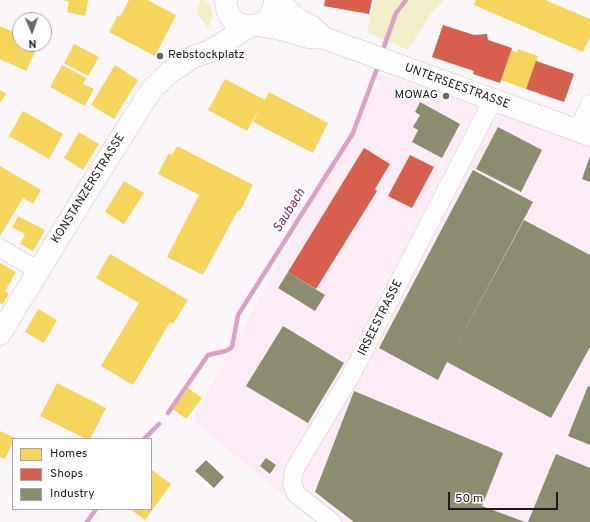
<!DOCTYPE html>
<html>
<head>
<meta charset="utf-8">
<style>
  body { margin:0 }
  #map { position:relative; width:590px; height:522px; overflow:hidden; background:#fbf6f9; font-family:Overpass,sans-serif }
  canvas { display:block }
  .legend { position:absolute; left:12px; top:438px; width:140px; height:72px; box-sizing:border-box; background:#fff; border:1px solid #a5a3a4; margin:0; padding:5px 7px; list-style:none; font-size:12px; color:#1f191c }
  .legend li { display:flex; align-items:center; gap:8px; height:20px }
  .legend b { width:20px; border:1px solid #a5a3a4 }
  .north { position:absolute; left:12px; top:12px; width:40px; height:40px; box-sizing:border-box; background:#fff; border:1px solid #a5a3a4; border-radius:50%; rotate:178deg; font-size:11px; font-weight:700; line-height:16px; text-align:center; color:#1f191c }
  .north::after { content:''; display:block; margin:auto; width:14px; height:18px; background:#6c6669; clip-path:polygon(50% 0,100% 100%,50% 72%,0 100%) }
  .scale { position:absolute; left:448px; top:492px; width:110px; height:18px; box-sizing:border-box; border:2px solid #1f191c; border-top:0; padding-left:5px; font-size:12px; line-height:14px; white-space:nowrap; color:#1f191c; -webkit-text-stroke:3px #fff; paint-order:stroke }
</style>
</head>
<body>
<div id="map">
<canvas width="590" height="522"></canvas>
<ul class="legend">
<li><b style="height:11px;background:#f6d55c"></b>Homes</li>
<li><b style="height:11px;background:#d6604d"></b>Shops</li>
<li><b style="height:11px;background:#8c8c6e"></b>Industry</li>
</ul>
<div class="north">N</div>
<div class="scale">50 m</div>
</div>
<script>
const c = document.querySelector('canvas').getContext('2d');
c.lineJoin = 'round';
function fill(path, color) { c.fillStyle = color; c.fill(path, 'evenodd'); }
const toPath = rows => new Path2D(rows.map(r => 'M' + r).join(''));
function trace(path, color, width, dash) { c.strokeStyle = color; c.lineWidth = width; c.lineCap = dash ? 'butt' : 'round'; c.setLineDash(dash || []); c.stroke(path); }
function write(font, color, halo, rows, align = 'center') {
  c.font = font + ' Overpass,sans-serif'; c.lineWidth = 4; c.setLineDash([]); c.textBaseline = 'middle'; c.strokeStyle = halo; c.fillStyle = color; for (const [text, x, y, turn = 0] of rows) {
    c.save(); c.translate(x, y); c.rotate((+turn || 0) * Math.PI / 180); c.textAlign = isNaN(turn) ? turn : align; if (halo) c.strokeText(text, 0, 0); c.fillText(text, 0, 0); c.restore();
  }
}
const built = toPath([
  [381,75,578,131,590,106,590,522,315,522,193,420]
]);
const green = toPath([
  [200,0,204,0,208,2,213,11,212,20,208,28,196,12],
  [375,0,444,0,431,13,408,50,367,32]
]);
const homes = toPath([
  [63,0,88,0,85,16,67,12,69,2],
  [129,0,147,0,176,15,155,56,109,32,118,15,120,17],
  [476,0,545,0,590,19,590,37,583,52,474,5],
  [0,26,20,35,20,44,39,44,26,71,0,59],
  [74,44,99,57,88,76,64,63],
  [518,49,538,56,526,89,501,80,511,50,517,53],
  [62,65,86,78,83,84,94,89,85,106,50,87],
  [115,65,138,80,114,119,91,105],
  [225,79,265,100,269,92,328,123,313,153,253,122,260,107,247,131,208,110],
  [0,90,6,94,0,103],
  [23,111,63,134,49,159,9,136],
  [79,132,99,144,83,170,64,158],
  [177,146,253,185,240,211,238,210,203,275,167,257,199,195,158,174,169,153,172,155],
  [0,166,41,190,33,204,23,198,0,236],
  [124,181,144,193,124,224,105,212],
  [18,216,45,230,33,251,20,244,25,234,12,227],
  [110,254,188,300,173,324,170,322,133,385,101,366,139,303,96,278],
  [0,263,16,272,5,291,9,294,2,305,0,303],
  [38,309,57,320,44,343,25,332],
  [57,383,106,408,90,439,86,439,40,416],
  [188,388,202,398,186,419,173,409],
  [0,431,15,438,13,439,13,442,5,459,0,457],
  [152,470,171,484,145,520,130,509,151,509,151,472]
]);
const shops = toPath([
  [325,0,372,0,369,14,324,6],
  [443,25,474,35,487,34,488,40,512,48,500,83,473,74,474,71,432,57],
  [536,61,574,74,564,102,526,89],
  [364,148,390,164,375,189,377,191,316,289,288,272],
  [410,155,434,167,412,208,388,196]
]);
const industry = toPath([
  [420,102,460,124,442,158,412,142,418,130,413,127,420,115,415,112],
  [498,127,542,150,521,192,476,169],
  [590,156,590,182,582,179],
  [473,170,533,202,451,356,524,220,590,255,590,347,551,418,447,362,438,380,379,348],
  [288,272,325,295,315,311,278,288],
  [283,326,344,363,308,423,246,386],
  [588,386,590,387,590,445,568,436],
  [354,391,503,453,482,506,525,522,354,522,315,492],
  [556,454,590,468,590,522,528,522],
  [266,458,276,465,270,474,260,466],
  [206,460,224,477,214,488,195,471]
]);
const stream = toPath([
  [382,52,396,13,406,0],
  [168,413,208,355,226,351,232,347,238,315,353,133,379,63],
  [144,439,159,424],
  [87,522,96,509]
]);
const street = toPath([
  [578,131,590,104],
  [0,248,39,271],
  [332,522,296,494,292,483,294,470,350,377,493,100]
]);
const secondary = toPath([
  [275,0,299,20,311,26,323,37],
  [257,25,276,28,308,37,324,38,590,135]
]);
const primary = toPath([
  [226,0,227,9,230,16,235,22,242,25,250,26,257,25,265,22,270,16,274,8,275,0],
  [0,334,77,208,141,106,152,89,170,72,193,57,210,51,250,26]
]);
const markers = [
  [160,56,4,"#6c6669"],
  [446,96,4,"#6c6669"]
];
const poiNames = [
  ["Rebstockplatz",168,56],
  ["MOWAG",438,96,"right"]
];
const streetNames = [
  ["UNTERSEESTRASSE",457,87,20],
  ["KONSTANZERSTRASSE",89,189,-58],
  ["IRSEESTRASSE",381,318,-63]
];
const waterNames = [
  ["Saubach",290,211,-58]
];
fill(built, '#fcecf5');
fill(green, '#f2efc8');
fill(homes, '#f6d55c');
fill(shops, '#d6604d');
fill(industry, '#8c8c6e');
trace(stream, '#dd9fc4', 4.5);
trace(street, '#ccc7ca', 19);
trace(secondary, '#ccc7ca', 23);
trace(primary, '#ccc7ca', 23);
trace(street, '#fefefe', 18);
trace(secondary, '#fefefe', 22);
trace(primary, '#fefefe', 22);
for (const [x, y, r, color] of markers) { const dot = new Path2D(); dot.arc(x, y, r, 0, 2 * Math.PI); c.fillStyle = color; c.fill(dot); trace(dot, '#fff', 1.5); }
write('12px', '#1f191c', '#fff', poiNames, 'left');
write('12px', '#1f191c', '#fff', streetNames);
write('italic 13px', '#7e185f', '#fff', waterNames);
</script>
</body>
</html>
